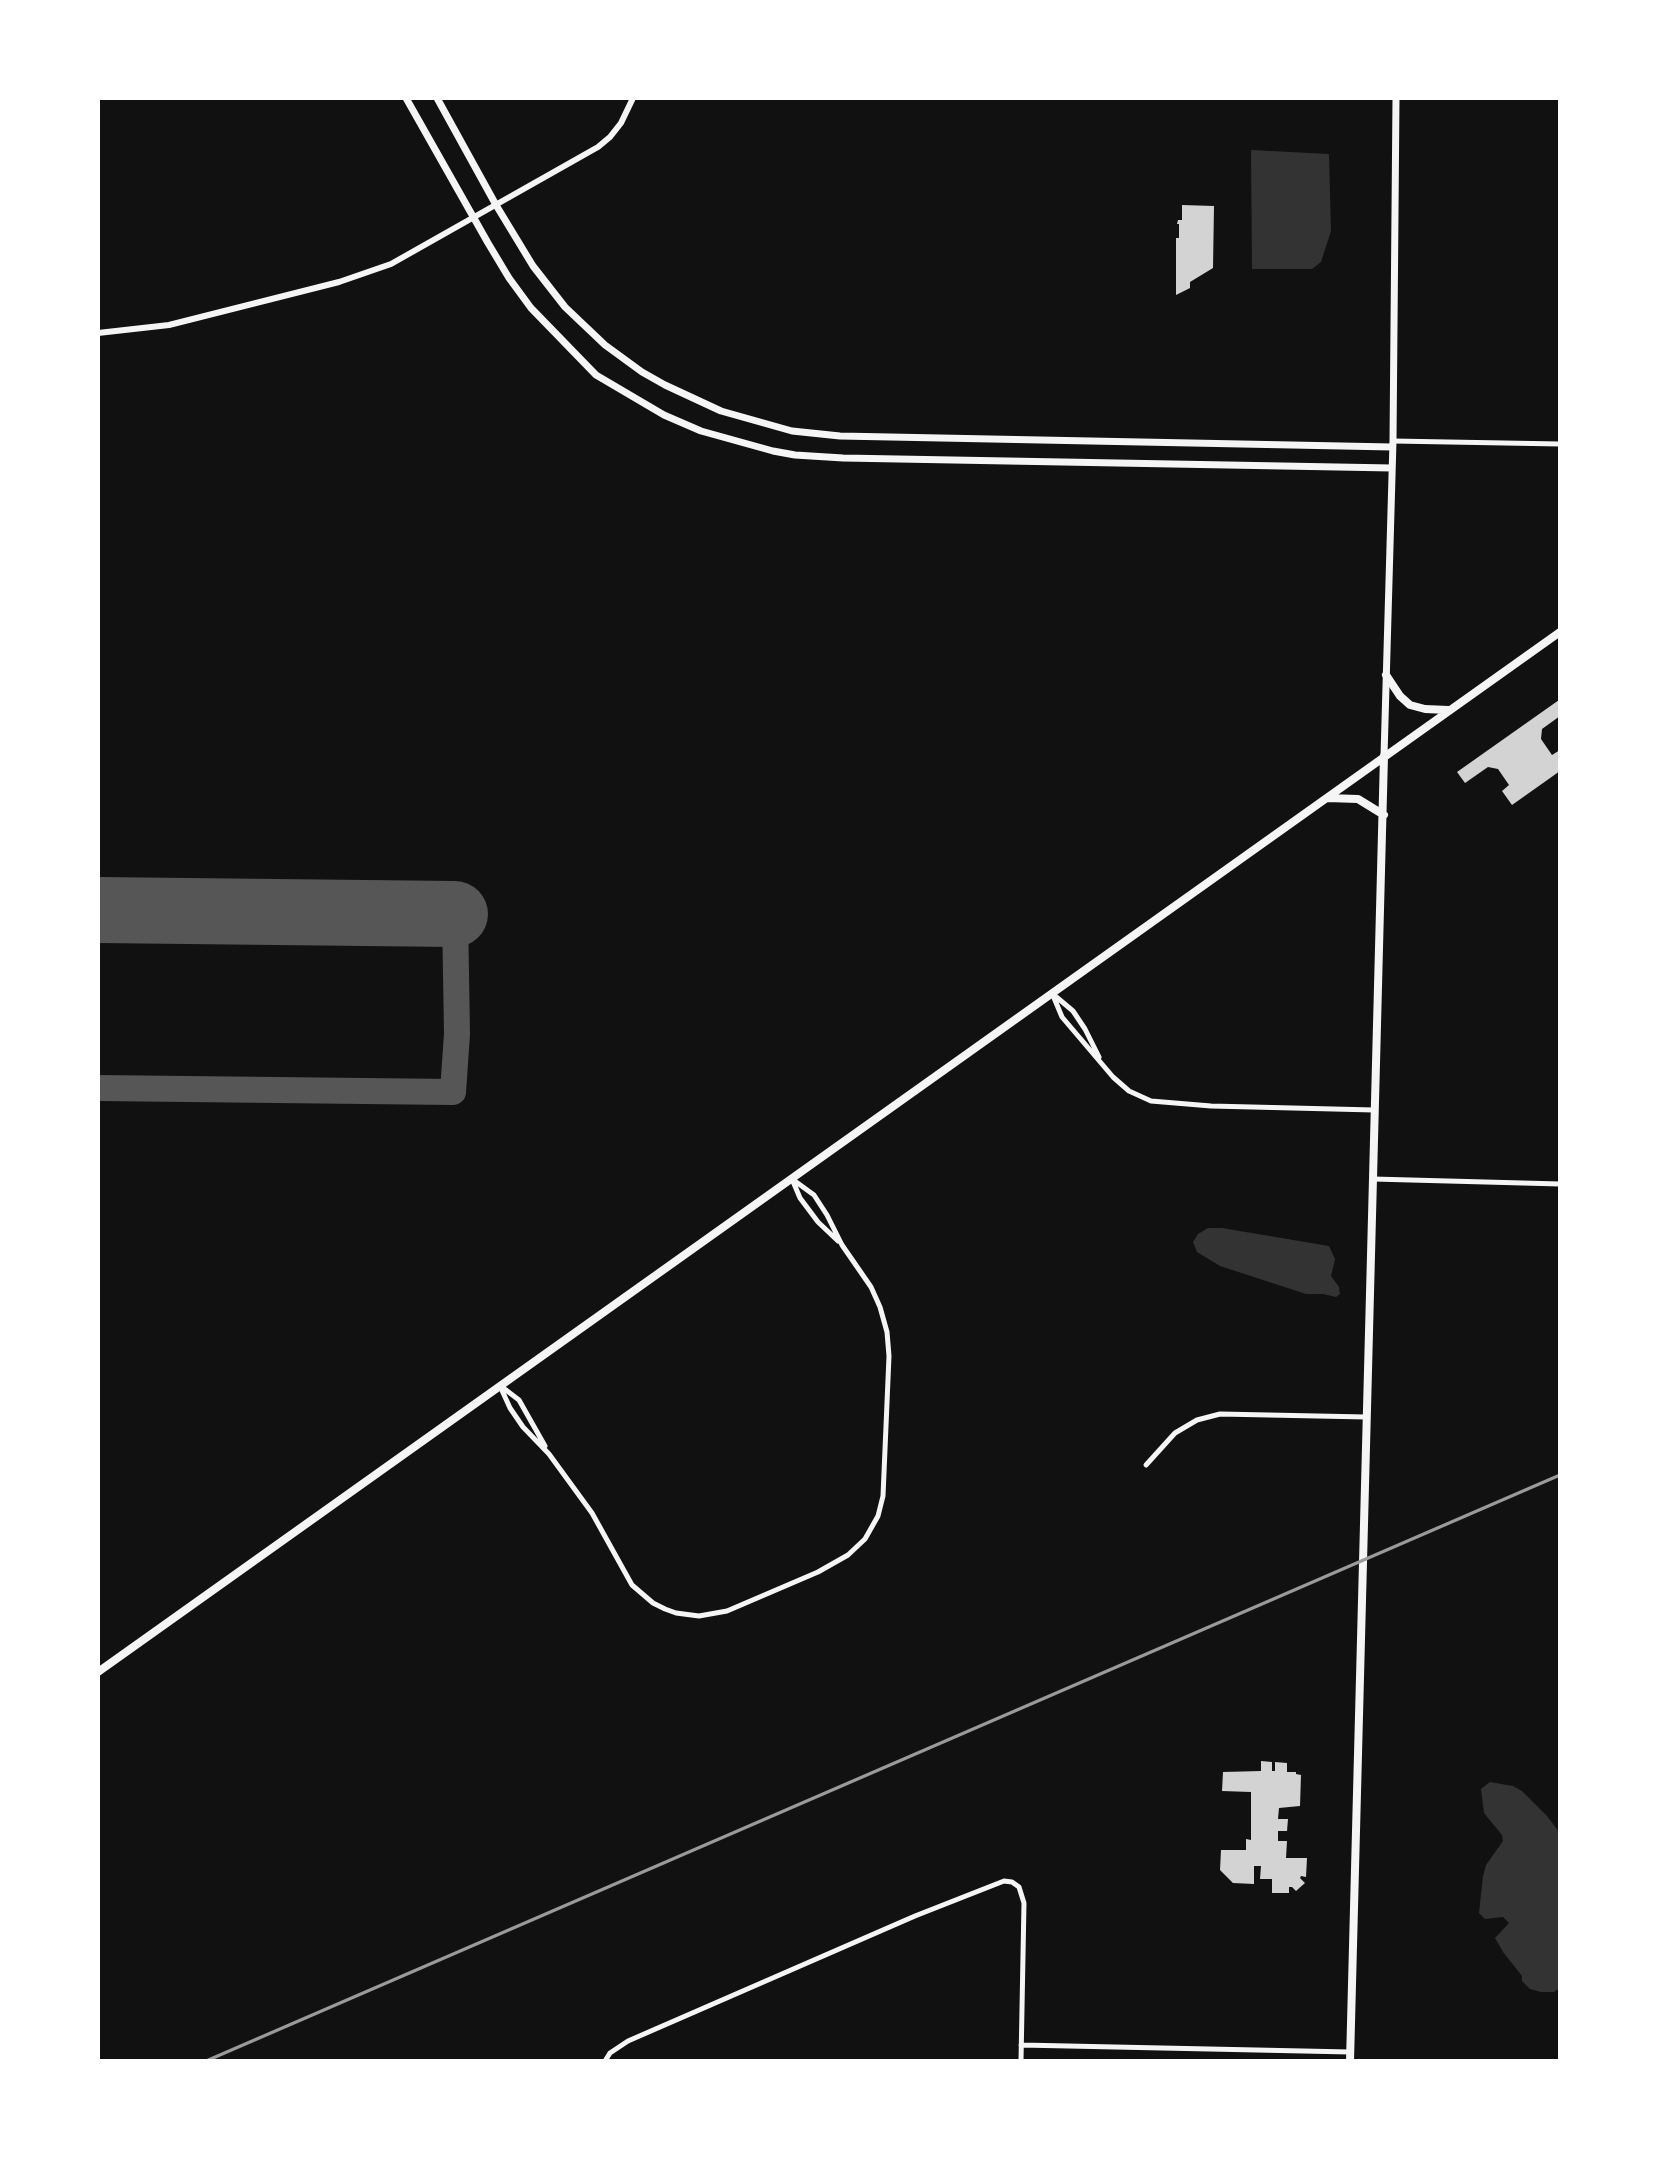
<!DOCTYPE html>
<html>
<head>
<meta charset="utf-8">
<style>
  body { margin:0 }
  #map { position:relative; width:1658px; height:2159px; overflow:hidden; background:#111; font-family:Montserrat,sans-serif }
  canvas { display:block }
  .frame { position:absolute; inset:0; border:100px solid #fff; pointer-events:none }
</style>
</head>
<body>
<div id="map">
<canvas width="1658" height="2159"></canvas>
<div class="frame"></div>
</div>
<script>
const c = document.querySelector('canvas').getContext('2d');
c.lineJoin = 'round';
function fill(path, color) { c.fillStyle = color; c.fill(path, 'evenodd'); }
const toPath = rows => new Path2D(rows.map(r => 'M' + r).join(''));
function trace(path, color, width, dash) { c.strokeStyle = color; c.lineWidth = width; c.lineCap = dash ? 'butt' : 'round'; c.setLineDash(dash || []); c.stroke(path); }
const water = toPath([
  [1251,150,1329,154,1331,231,1321,262,1312,269,1252,269],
  [1208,1228,1222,1228,1329,1246,1335,1259,1331,1276,1339,1287,1340,1294,1336,1297,1323,1294,1306,1294,1220,1266,1197,1252,1193,1242,1198,1234],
  [1490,1782,1513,1786,1522,1791,1547,1816,1560,1833,1560,1988,1554,1992,1541,1992,1530,1989,1522,1981,1522,1976,1503,1952,1495,1938,1509,1923,1503,1917,1485,1919,1479,1913,1483,1876,1486,1865,1503,1841,1502,1835,1484,1813,1481,1789]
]);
const taxiway = toPath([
  [98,1088,453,1092,457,1034,455,914]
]);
const runway = toPath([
  [98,910,455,914]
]);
const building = toPath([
  [1182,205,1214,206,1213,268,1190,282,1190,288,1176,295,1176,238,1179,238,1179,224,1177,224,1178,220,1182,220],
  [1559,700,1560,716,1542,729,1541,739,1552,755,1560,750,1560,771,1512,805,1502,791,1509,785,1498,769,1488,767,1465,783,1457,772],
  [1261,1761,1272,1762,1272,1771,1275,1771,1275,1762,1287,1763,1287,1772,1296,1772,1296,1774,1301,1775,1300,1806,1279,1808,1278,1819,1288,1819,1287,1831,1278,1831,1278,1841,1287,1841,1286,1858,1307,1858,1306,1877,1301,1876,1300,1878,1305,1883,1296,1891,1292,1887,1289,1887,1289,1893,1272,1893,1272,1879,1260,1879,1261,1866,1254,1866,1254,1884,1233,1883,1220,1870,1221,1850,1246,1850,1246,1839,1251,1840,1251,1792,1222,1791,1223,1772,1261,1771]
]);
const minor = toPath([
  [1393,441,1560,444],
  [1052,993,1062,1017,1113,1077,1129,1091,1151,1101,1211,1106,1374,1110],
  [1054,995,1073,1011,1085,1029,1099,1057],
  [792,1179,800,1198,818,1222,838,1241],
  [1373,1179,1560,1184],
  [500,1386,510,1408,523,1427,549,1454,592,1513,632,1585,653,1603,665,1609,676,1613,699,1616,727,1611,818,1572,848,1555,865,1539,878,1516,883,1496,889,1356,887,1332,880,1307,871,1287,842,1245,827,1215,814,1195,792,1179],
  [502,1387,519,1400,545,1446],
  [1146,1465,1175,1433,1197,1420,1220,1414,1366,1417],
  [1021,2045,1350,2052],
  [605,2061,610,2053,628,2041,915,1916,1004,1881,1012,1882,1019,1887,1024,1903,1021,2061]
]);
const tertiary = toPath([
  [98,333,169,325,339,282,391,264,598,147,610,137,621,123,633,98]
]);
const secondary = toPath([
  [406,98,488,243,509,278,531,308,596,375,664,415,701,431,773,451,795,455,843,458,1392,468],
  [437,98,496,205,533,266,565,307,605,345,642,372,665,385,721,411,792,431,840,436,1392,447],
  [1384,756,1393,441,1396,98]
]);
const primary = toPath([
  [1386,675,1400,696,1410,705,1425,709,1448,710],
  [1327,798,1358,799,1384,815],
  [98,1672,1560,632],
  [1350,2061,1384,756]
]);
const rail = toPath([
  [206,2061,1560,1475]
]);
fill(water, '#333');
trace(taxiway, '#565656', 26);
trace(runway, '#565656', 66);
fill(building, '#d3d3d3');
trace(minor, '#f5f5f5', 5);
trace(tertiary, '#f5f5f5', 6);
trace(secondary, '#f5f5f5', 7);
trace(primary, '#f5f5f5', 8);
trace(rail, '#9a9a9a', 3);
</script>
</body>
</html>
